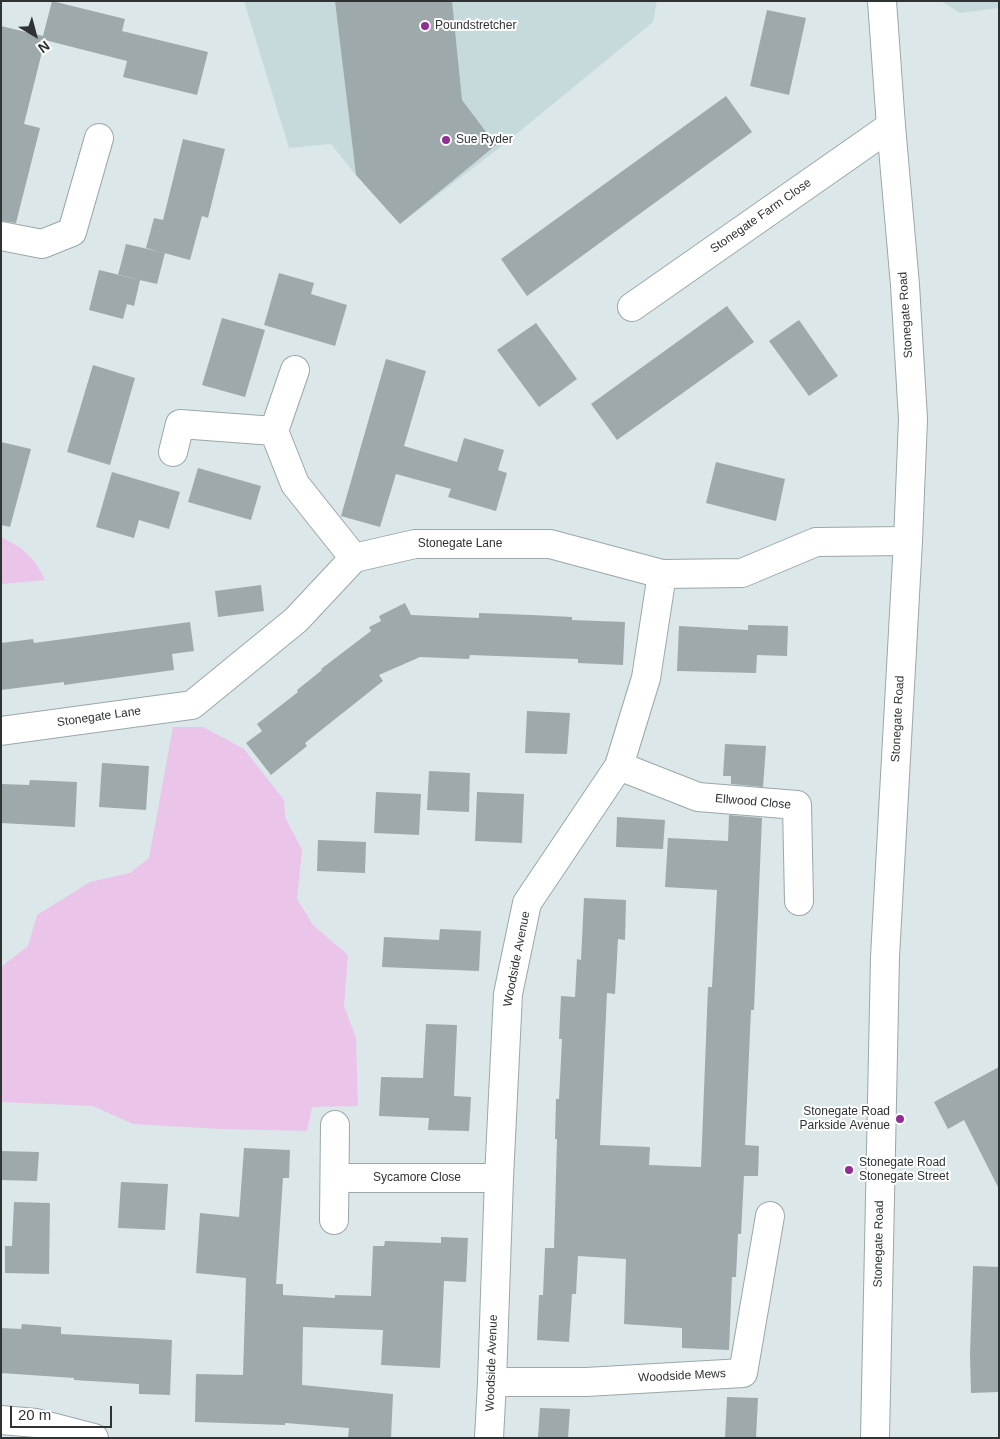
<!DOCTYPE html>
<html>
<head>
<meta charset="utf-8">
<style>
  body { margin:0 }
  #map { position:relative; width:1000px; height:1439px; overflow:hidden; background:#dbe7e9; font-family:Helvetica,sans-serif }
  canvas { display:block }
  .frame { position:absolute; inset:0; border:2px solid #2f3334; pointer-events:none }
  .north { position:absolute; left:10px; top:10px; width:50px; height:50px; -webkit-text-stroke:4px #fff; paint-order:stroke; rotate:143deg; font-size:14px; font-weight:700; line-height:20px; text-align:center; color:#2f3334 }
  .north::after { content:''; display:block; margin:auto; width:18px; height:22px; background:#2f3334; clip-path:polygon(50% 0,100% 100%,50% 72%,0 100%) }
  .scale { position:absolute; left:10px; top:1406px; width:102px; height:22px; box-sizing:border-box; border:2px solid #2f3334; border-top:0; padding-left:6px; font-size:15px; line-height:18px; white-space:nowrap; color:#2f3334; -webkit-text-stroke:4px #fff; paint-order:stroke }
</style>
</head>
<body>
<div id="map">
<canvas width="1000" height="1439"></canvas>
<div class="frame"></div>
<div class="north">N</div>
<div class="scale">20 m</div>
</div>
<script>
const c = document.querySelector('canvas').getContext('2d');
c.lineJoin = 'round';
function fill(path, color) { c.fillStyle = color; c.fill(path, 'evenodd'); }
const toPath = rows => new Path2D(rows.map(r => 'M' + r).join(''));
function trace(path, color, width, dash) { c.strokeStyle = color; c.lineWidth = width; c.lineCap = dash ? 'butt' : 'round'; c.setLineDash(dash || []); c.stroke(path); }
function write(font, color, halo, rows, align = 'center') {
  c.font = font + ' Helvetica,sans-serif'; c.lineWidth = 4; c.setLineDash([]); c.textBaseline = 'middle'; c.strokeStyle = halo; c.fillStyle = color; for (const [text, x, y, turn = 0] of rows) {
    c.save(); c.translate(x, y); c.rotate((+turn || 0) * Math.PI / 180); c.textAlign = isNaN(turn) ? turn : align; if (halo) c.strokeText(text, 0, 0); c.fillText(text, 0, 0); c.restore();
  }
}
const built = toPath([
  [244,1,657,1,653,22,503,145,400,224,356,175,331,144,289,148],
  [941,1,999,1,999,8,960,13]
]);
const green = toPath([
  [1,537,21,548,35,562,45,580,1,584],
  [173,727,203,727,244,749,284,800,285,817,302,850,297,899,313,925,348,955,344,1006,356,1038,358,1106,312,1107,307,1131,222,1129,133,1124,93,1106,1,1102,1,967,28,946,37,915,90,882,130,873,149,858]
]);
const building = toPath([
  [52,1,125,19,122,31,208,52,197,95,123,77,127,61,45,40,24,124,40,128,16,223,1,221,1,26,43,36],
  [335,1,452,1,462,100,496,145,400,224,356,175],
  [767,10,806,18,789,95,750,86],
  [726,96,752,132,527,296,501,259],
  [183,139,225,149,208,218,202,216,190,260,146,248,154,218,163,220],
  [126,244,165,253,157,284,118,275],
  [99,270,140,280,134,306,127,304,123,319,89,310],
  [279,273,314,283,311,294,347,305,335,346,264,325],
  [727,306,754,342,617,440,591,404],
  [222,318,265,330,245,397,202,385],
  [799,320,838,376,809,396,769,341],
  [536,323,577,379,539,407,497,350],
  [386,359,426,371,404,446,457,462,464,438,504,450,498,470,507,473,496,511,448,497,451,489,396,474,380,527,341,516],
  [93,365,135,378,110,465,67,452],
  [1,442,31,449,10,527,1,525],
  [716,462,785,479,776,521,706,503],
  [198,468,261,486,251,520,188,502],
  [112,472,180,492,169,529,139,520,134,538,96,527],
  [261,585,264,611,218,617,215,591],
  [405,603,411,615,479,618,479,613,532,615,572,617,572,620,625,622,623,665,578,663,578,659,470,655,469,659,420,657,379,675,383,681,305,743,307,746,271,775,246,743,262,731,257,724,298,692,297,690,322,670,321,669,371,631,369,627,381,621,379,616],
  [190,622,194,651,172,654,174,670,64,685,64,682,1,690,1,643,33,639,34,643],
  [748,625,788,626,787,656,757,655,756,673,677,671,679,626,748,630],
  [527,711,570,713,567,754,525,753],
  [725,744,766,746,763,787,731,784,731,776,723,776],
  [102,763,149,766,146,810,99,807],
  [429,771,470,773,469,812,427,810],
  [30,780,77,782,75,827,1,823,1,784,29,785],
  [376,792,421,794,419,835,374,833],
  [477,792,524,794,522,843,475,841],
  [729,815,762,818,754,1010,751,1010,745,1145,759,1146,758,1176,744,1176,741,1234,738,1234,736,1277,732,1277,729,1350,682,1348,682,1328,624,1324,626,1259,578,1256,576,1294,572,1294,569,1342,537,1340,539,1295,543,1295,545,1248,554,1248,557,1139,555,1139,556,1099,559,1099,562,1039,559,1039,561,996,575,997,577,959,581,960,584,898,626,900,625,940,618,939,615,994,607,993,600,1145,650,1147,649,1165,701,1167,708,987,712,987,717,890,665,887,668,838,728,841],
  [617,817,665,820,663,849,616,847],
  [318,840,366,842,365,873,317,871],
  [440,929,481,931,479,971,382,967,384,937,439,940],
  [426,1024,457,1025,454,1096,471,1097,469,1131,428,1130,429,1118,379,1116,381,1077,423,1078],
  [999,1067,999,1189,964,1120,948,1129,934,1102],
  [244,1148,290,1150,289,1178,283,1178,276,1284,283,1284,283,1295,335,1298,335,1295,371,1296,373,1246,384,1246,385,1241,441,1243,441,1237,468,1238,466,1282,444,1281,440,1368,381,1365,383,1330,303,1327,302,1385,393,1394,391,1438,348,1438,349,1428,285,1423,285,1425,195,1422,196,1374,243,1375,246,1278,196,1273,200,1213,239,1217],
  [1,1151,39,1152,37,1181,1,1180],
  [121,1182,168,1184,165,1230,118,1228],
  [14,1202,50,1203,49,1274,5,1273,5,1246,12,1246],
  [973,1266,999,1267,999,1392,971,1393,970,1354],
  [22,1324,61,1327,61,1334,172,1340,170,1395,139,1394,139,1384,74,1380,74,1378,1,1373,1,1328,21,1329],
  [727,1397,758,1398,756,1438,725,1438],
  [540,1408,570,1409,568,1438,538,1438]
]);
const minor = toPath([
  [1,236,42,244,72,232,99,138],
  [632,307,891,126],
  [274,431,295,370],
  [173,452,180,424,274,431,295,484,354,558],
  [1,731,192,705,296,620,354,558,415,544,550,544,662,574,742,573,816,542,908,541],
  [619,766,698,797,797,805,799,901],
  [335,1178,499,1178],
  [334,1220,335,1125],
  [492,1382,586,1382,743,1373,770,1216],
  [1,1420,36,1423,94,1438],
  [489,1438,492,1382,499,1178,508,994,527,903,619,766,646,678,662,574]
]);
const major = toPath([
  [875,1438,885,957,908,541,913,419,905,285,891,126,882,1]
]);
const markers = [
  [425,26,5,"#912d94"],
  [446,140,5,"#912d94"],
  [900,1119,5,"#912d94"],
  [849,1170,5,"#912d94"]
];
const poiNames = [
  ["Poundstretcher",435,26],
  ["Sue Ryder",456,140],
  ["Stonegate Road",890,1112,"right"],
  ["Parkside Avenue",890,1126,"right"],
  ["Stonegate Road",859,1163],
  ["Stonegate Street",859,1177]
];
const streetNames = [
  ["Stonegate Farm Close",761,216,-35],
  ["Stonegate Road",906,315,-94],
  ["Stonegate Lane",460,544],
  ["Stonegate Lane",99,717,-8],
  ["Stonegate Road",898,719,-87],
  ["Ellwood Close",753,802,5],
  ["Woodside Avenue",517,959,-79],
  ["Sycamore Close",417,1178],
  ["Stonegate Road",879,1244,-89],
  ["Woodside Avenue",492,1363,-88],
  ["Woodside Mews",682,1376,-3]
];
fill(built, '#c6dadc');
fill(green, '#eac4e9');
fill(building, '#9ea9ab');
trace(minor, '#9ba7a8', 30);
trace(major, '#9ba7a8', 30);
trace(minor, '#fff', 28);
trace(major, '#fff', 28);
for (const [x, y, r, color] of markers) { const dot = new Path2D(); dot.arc(x, y, r, 0, 2 * Math.PI); c.fillStyle = color; c.fill(dot); trace(dot, '#fff', 2); }
write('12px', '#2f3334', '#fff', poiNames, 'left');
write('12px', '#2f3334', '#fff', streetNames);
</script>
</body>
</html>
